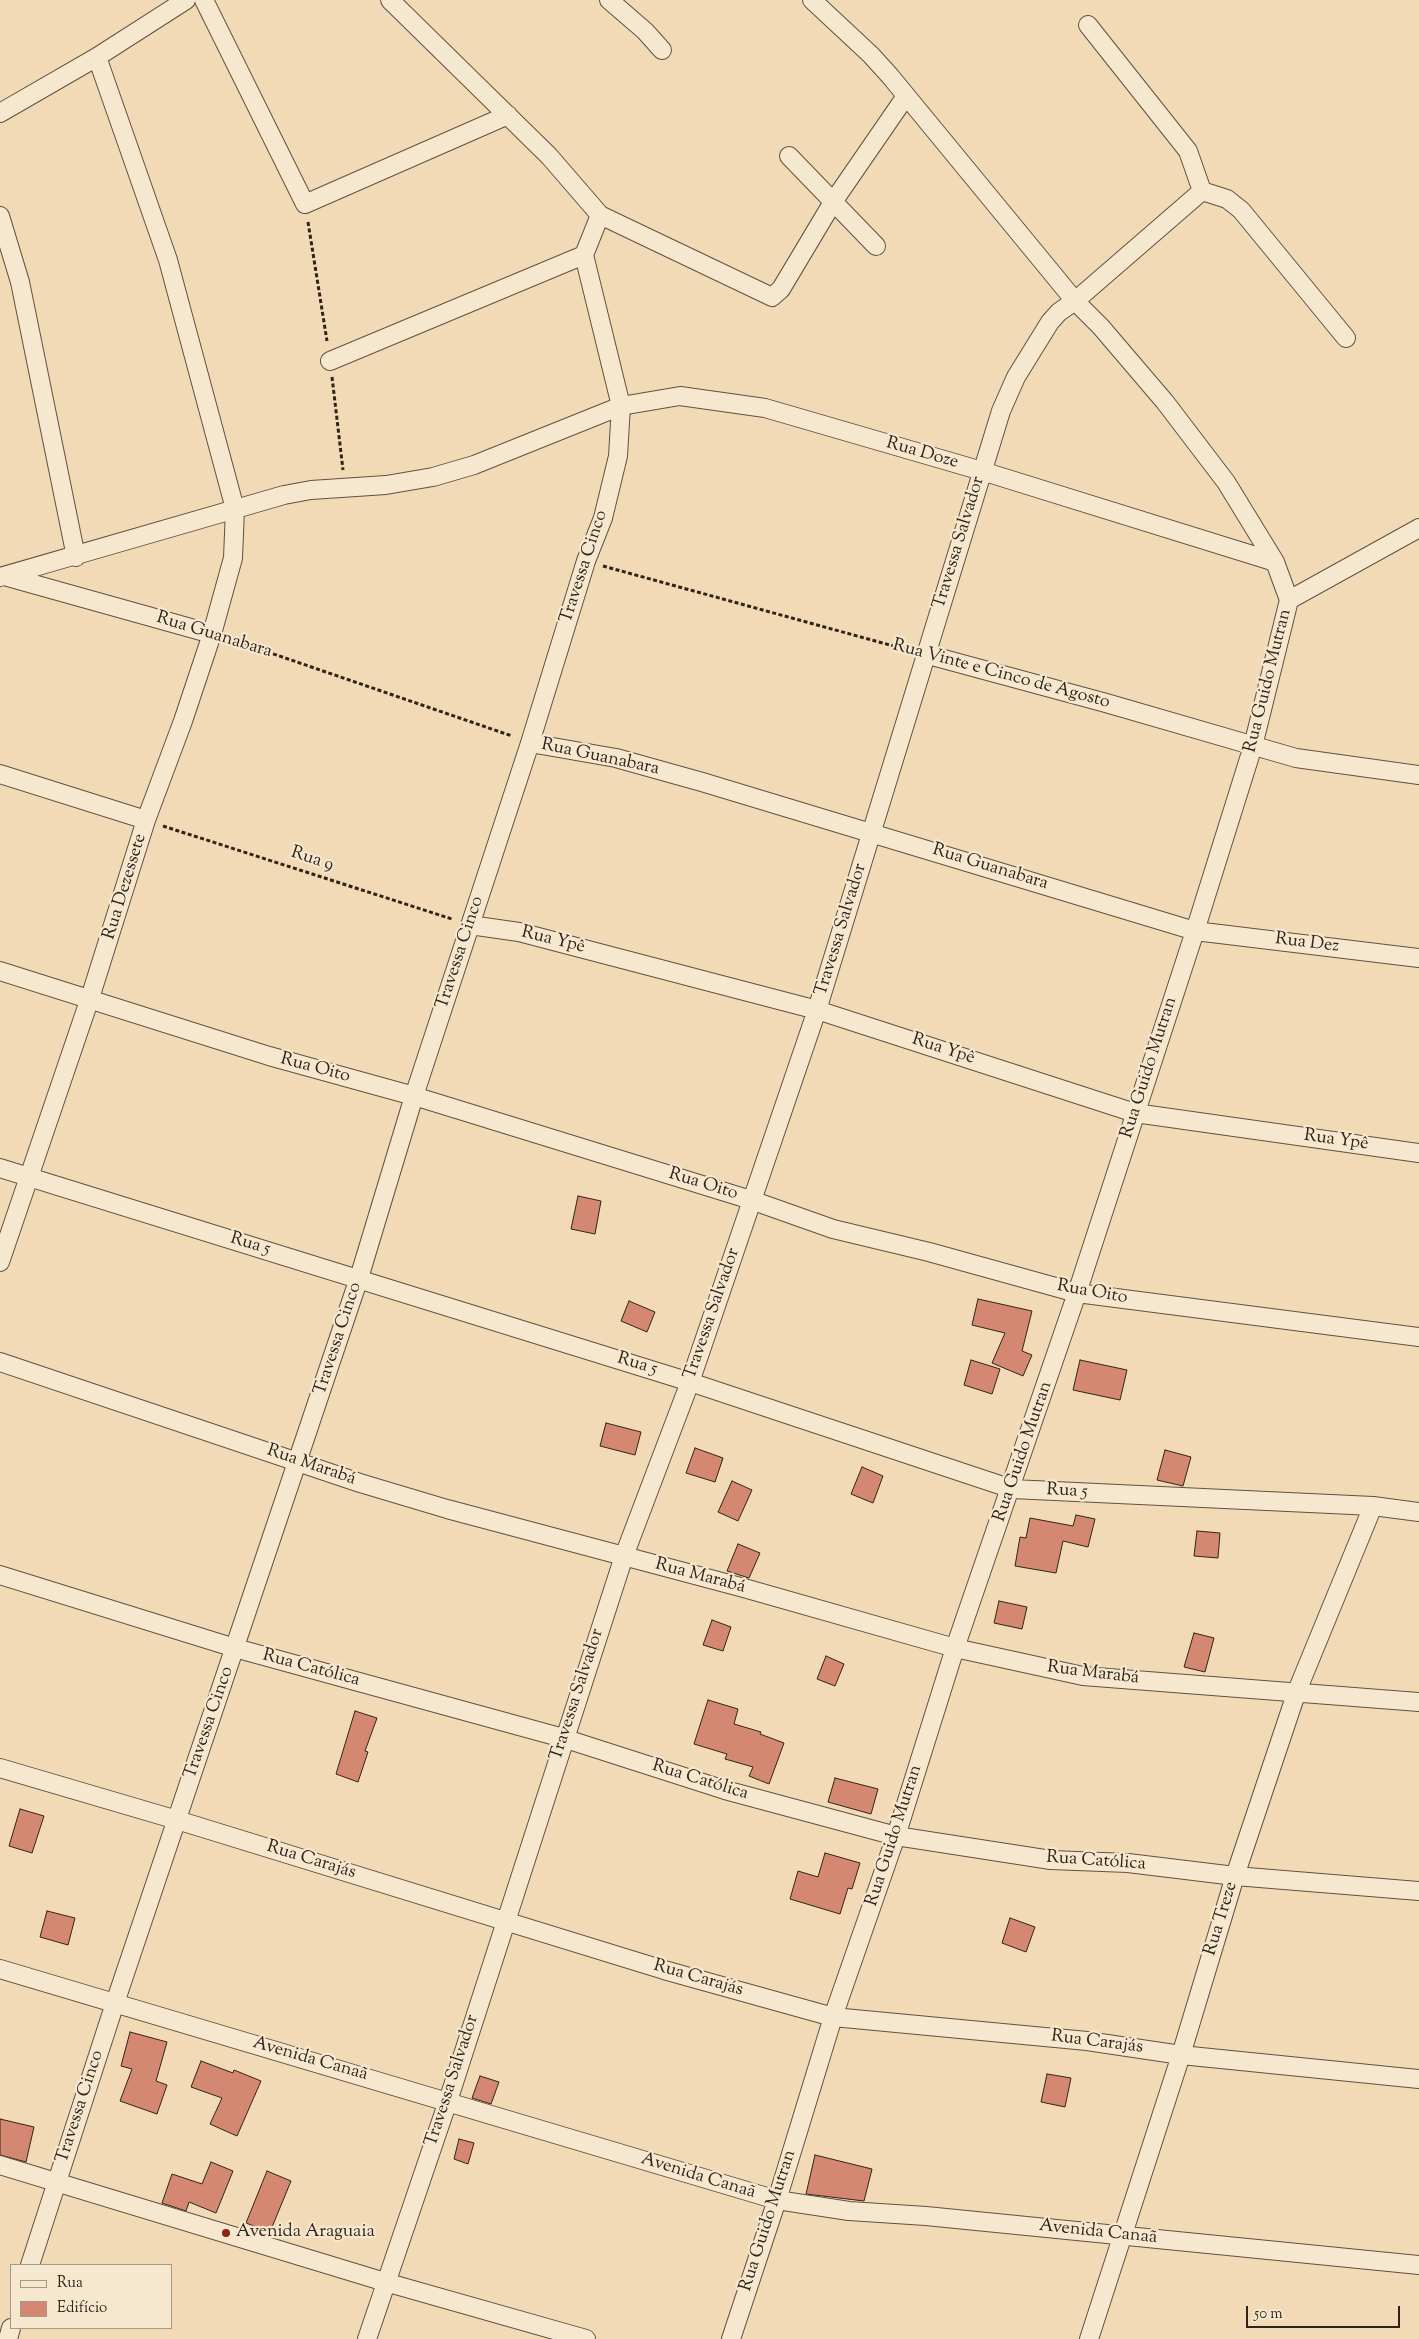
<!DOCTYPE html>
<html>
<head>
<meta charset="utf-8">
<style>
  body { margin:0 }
  #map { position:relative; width:1419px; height:2339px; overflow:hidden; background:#f1dab5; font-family:"Sorts Mill Goudy",serif }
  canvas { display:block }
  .legend { position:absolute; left:10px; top:2264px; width:162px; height:65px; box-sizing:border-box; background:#f6e7cf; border:1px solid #a79987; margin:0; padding:6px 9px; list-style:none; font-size:15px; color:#30241a }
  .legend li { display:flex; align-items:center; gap:10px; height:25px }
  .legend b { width:25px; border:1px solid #a79987 }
  .scale { position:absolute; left:1246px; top:2306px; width:154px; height:22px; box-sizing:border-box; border:2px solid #30241a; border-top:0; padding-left:6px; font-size:15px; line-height:18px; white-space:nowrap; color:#30241a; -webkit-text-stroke:4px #f6e7cf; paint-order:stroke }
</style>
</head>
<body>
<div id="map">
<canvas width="1419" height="2339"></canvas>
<ul class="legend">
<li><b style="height:6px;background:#f6e7cf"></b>Rua</li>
<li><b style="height:14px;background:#d48771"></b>Edifício</li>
</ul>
<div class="scale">50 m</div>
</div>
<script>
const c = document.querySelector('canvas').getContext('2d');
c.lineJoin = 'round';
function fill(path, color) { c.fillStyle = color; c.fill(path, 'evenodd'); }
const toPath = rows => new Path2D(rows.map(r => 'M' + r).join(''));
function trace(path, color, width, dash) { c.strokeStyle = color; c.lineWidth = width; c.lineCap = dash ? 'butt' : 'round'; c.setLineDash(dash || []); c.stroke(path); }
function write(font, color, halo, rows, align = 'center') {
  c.font = font + ' "Sorts Mill Goudy",serif'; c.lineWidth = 4.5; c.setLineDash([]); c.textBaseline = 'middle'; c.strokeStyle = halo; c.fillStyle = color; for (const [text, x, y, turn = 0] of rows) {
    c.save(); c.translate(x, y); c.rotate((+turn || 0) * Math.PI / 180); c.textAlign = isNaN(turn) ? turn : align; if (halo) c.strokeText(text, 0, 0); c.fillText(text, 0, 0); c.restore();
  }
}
const building = toPath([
  [578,1196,601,1201,595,1234,571,1229,578,1196],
  [978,1299,1032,1311,1022,1351,1032,1355,1023,1376,992,1363,1005,1333,972,1325,978,1299],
  [629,1301,655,1312,647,1332,621,1321,629,1301],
  [971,1360,1000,1369,992,1394,964,1385,971,1360],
  [1080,1360,1127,1370,1120,1400,1073,1390,1080,1360],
  [606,1423,641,1432,635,1455,600,1446,606,1423],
  [695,1448,723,1458,715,1482,686,1473,695,1448],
  [1165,1450,1191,1457,1183,1486,1157,1480,1165,1450],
  [862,1467,883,1476,873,1503,851,1494,862,1467],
  [732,1481,752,1490,738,1521,718,1512,732,1481],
  [1076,1515,1095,1519,1088,1547,1063,1541,1056,1573,1015,1566,1020,1537,1026,1538,1030,1518,1073,1526,1076,1515],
  [1197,1531,1220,1533,1218,1558,1194,1556,1197,1531],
  [738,1544,760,1553,749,1578,727,1571,738,1544],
  [999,1601,1027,1607,1022,1629,994,1623,999,1601],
  [712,1620,731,1627,723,1651,703,1645,712,1620],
  [1194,1633,1214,1638,1205,1672,1184,1667,1194,1633],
  [826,1656,844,1664,835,1686,817,1679,826,1656],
  [708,1700,738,1709,734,1724,761,1732,760,1734,784,1743,769,1784,749,1776,753,1767,725,1759,727,1754,694,1744,708,1700],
  [355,1711,377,1718,365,1751,368,1752,358,1782,336,1774,355,1711],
  [835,1778,878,1789,871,1814,828,1802,835,1778],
  [20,1809,44,1816,32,1853,9,1846,20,1809],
  [825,1853,860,1863,852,1889,848,1888,840,1914,790,1899,798,1871,818,1877,825,1853],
  [47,1911,75,1918,68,1945,40,1937,47,1911],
  [1010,1918,1035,1927,1026,1952,1002,1943,1010,1918],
  [130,2032,167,2042,156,2081,167,2085,157,2114,120,2101,132,2069,121,2066,130,2032],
  [201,2061,233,2073,234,2070,261,2081,237,2136,210,2124,222,2098,191,2087,201,2061],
  [1047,2074,1071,2078,1065,2107,1041,2102,1047,2074],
  [480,2076,499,2082,491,2104,472,2098,480,2076],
  [0,2119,34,2127,26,2162,0,2155,0,2119],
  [459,2139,474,2143,468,2164,454,2159,459,2139],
  [815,2155,872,2169,864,2201,806,2194,815,2155],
  [211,2162,233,2171,216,2213,189,2202,186,2211,162,2203,172,2174,202,2184,211,2162],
  [267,2171,291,2181,270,2232,246,2223,267,2171]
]);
const path = toPath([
  [308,222,327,341],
  [332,377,343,470],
  [603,566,908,650],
  [230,639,512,736],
  [163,826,452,919]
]);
const minor = toPath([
  [204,0,305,204,508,115],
  [390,0,549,156,600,215,772,297,781,289,833,202,906,96],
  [609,0,645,31,662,50],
  [1088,25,1188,151,1202,191,1227,199,1241,210,1346,338],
  [0,113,97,57,186,0],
  [789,156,876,246],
  [0,216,20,282,76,557],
  [330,361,584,255],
  [0,577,284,495,311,490,386,485,433,477,474,465,621,406,680,396,765,408,982,471,1275,562],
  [8,577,212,634],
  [1289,600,1419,528],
  [925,654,1106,703,1296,758,1419,775],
  [530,743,616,758,702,782,1195,931,1419,958],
  [0,774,146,820],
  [470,925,519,932,817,1010,1135,1113,1419,1153],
  [0,971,269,1056,414,1096,751,1200,833,1229,929,1252,1077,1293,1419,1337],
  [0,1168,690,1382,1012,1489,1373,1506,1419,1512],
  [0,1262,90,998,146,820,183,721,212,634,233,558,235,509,168,260,97,57],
  [0,1362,360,1483,447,1509,744,1588,955,1648,1083,1676,1419,1702],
  [0,1575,235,1648,563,1738,725,1790,896,1836,1051,1860,1128,1863,1235,1876,1419,1891],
  [0,1768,177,1820,664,1970,833,2017,1087,2041,1181,2055,1419,2079],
  [0,1969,777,2200,849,2211,926,2216,1419,2265],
  [0,2165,385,2282,586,2339],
  [30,2265,115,2003,359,1278,414,1096,530,743,586,561,603,518,618,456,621,406,584,255,600,215],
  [8,2339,11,2328],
  [367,2339,448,2101,624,1556,690,1382,817,1010,1001,411,1016,377,1050,322,1059,312,1075,301,1202,191],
  [731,2339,777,2200,833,2017,896,1836,955,1648,1077,1293,1195,931,1253,746,1289,600,1275,562,1226,482,1165,402,1101,327,1075,301,890,76,871,55,812,0],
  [1089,2339,1181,2055,1235,1876,1297,1691,1373,1506]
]);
const markers = [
  [226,2233,5,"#8f2418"]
];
const streetNames = [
  ["Rua Doze",922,454,16],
  ["Travessa Salvador",960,543,-73],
  ["Travessa Cinco",585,567,-72],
  ["Rua Guanabara",214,636,17],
  ["Rua Vinte e Cinco de Agosto",1001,675,15],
  ["Rua Guido Mutran",1269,681,-76],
  ["Rua Guanabara",600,758,12],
  ["Rua 9",312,860,18],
  ["Rua Guanabara",990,868,17],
  ["Rua Dezessete",126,887,-73],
  ["Travessa Salvador",842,930,-73],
  ["Rua Ypê",553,941,14],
  ["Rua Dez",1307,944,7],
  ["Travessa Cinco",461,953,-72],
  ["Rua Ypê",943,1050,18],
  ["Rua Guido Mutran",1150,1068,-72],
  ["Rua Oito",315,1069,15],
  ["Rua Ypê",1336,1141,8],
  ["Rua Oito",703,1185,17],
  ["Rua 5",250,1245,17],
  ["Rua Oito",1092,1293,10],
  ["Travessa Salvador",713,1314,-71],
  ["Travessa Cinco",339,1339,-72],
  ["Rua 5",637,1365,17],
  ["Rua Guido Mutran",1024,1452,-71],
  ["Rua Marabá",311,1466,19],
  ["Rua 5",1067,1492,3],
  ["Rua Marabá",700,1577,15],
  ["Rua Católica",311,1669,15],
  ["Rua Marabá",1093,1674,7],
  ["Travessa Salvador",578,1695,-72],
  ["Travessa Cinco",210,1723,-71],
  ["Rua Católica",700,1781,17],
  ["Rua Guido Mutran",895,1836,-72],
  ["Rua Carajás",311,1861,17],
  ["Rua Católica",1096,1862,4],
  ["Rua Treze",1222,1919,-73],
  ["Rua Carajás",698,1979,16],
  ["Rua Carajás",1097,2043,7],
  ["Avenida Canaã",310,2060,16],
  ["Travessa Salvador",453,2081,-72],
  ["Travessa Cinco",81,2107,-72],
  ["Avenida Canaã",698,2177,17],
  ["Rua Guido Mutran",769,2221,-72],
  ["Avenida Canaã",1098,2233,6]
];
const poiNames = [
  ["Avenida Araguaia",236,2233]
];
fill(building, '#d48771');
trace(building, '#30241a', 1);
trace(minor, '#605241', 20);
trace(path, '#30241a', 3, [4, 2.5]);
trace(minor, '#f6e7cf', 18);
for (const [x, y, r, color] of markers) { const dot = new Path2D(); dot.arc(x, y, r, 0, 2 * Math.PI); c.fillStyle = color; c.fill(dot); trace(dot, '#f6e7cf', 2); }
write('18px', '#30241a', '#f6e7cf', streetNames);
write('18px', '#30241a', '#f6e7cf', poiNames, 'left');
</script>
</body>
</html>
